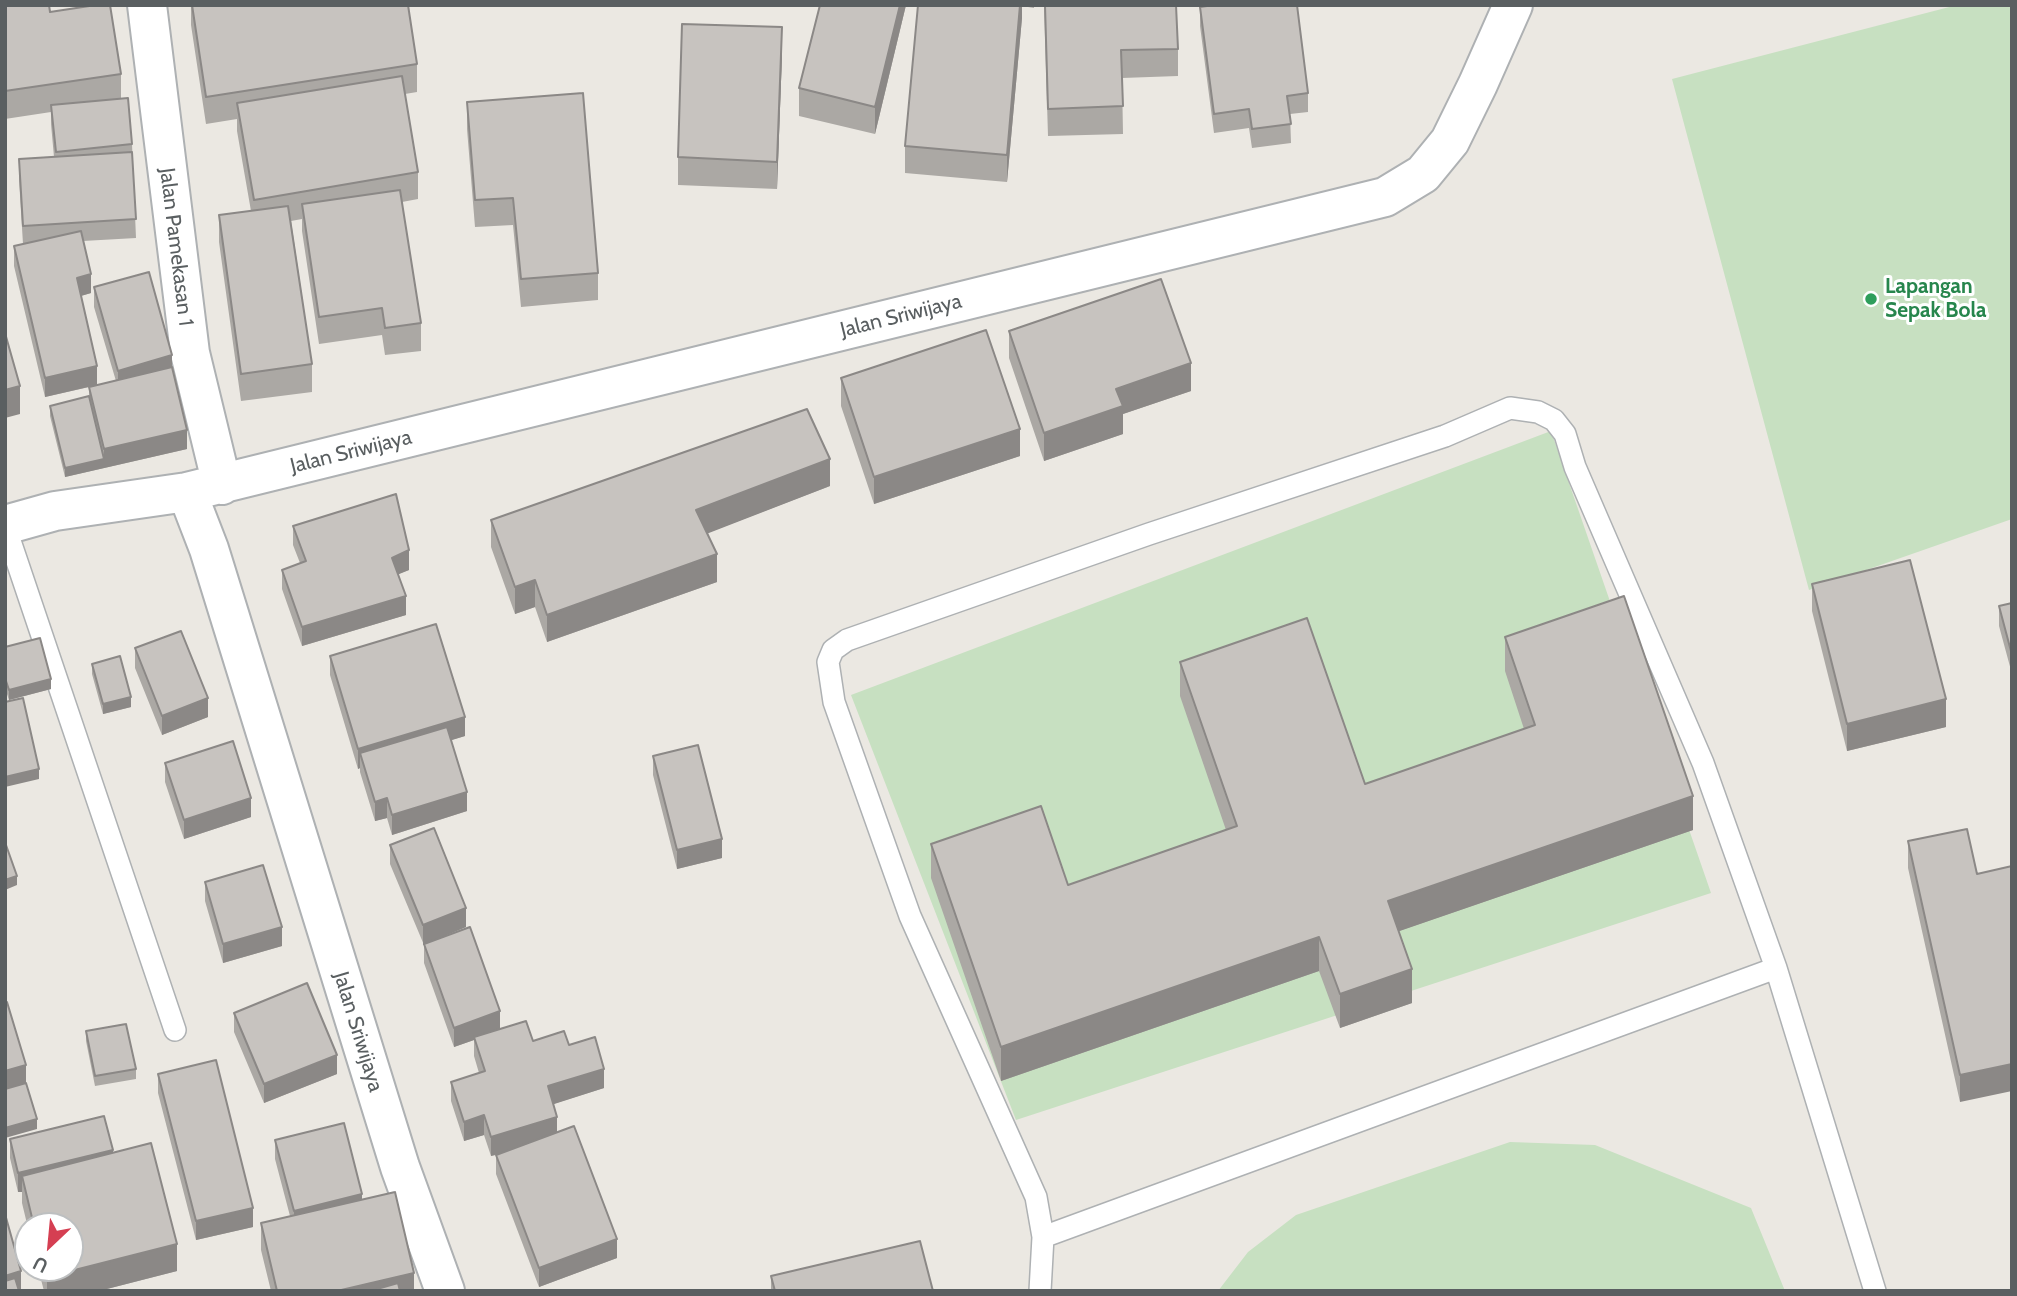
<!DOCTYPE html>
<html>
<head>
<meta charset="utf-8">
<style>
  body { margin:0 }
  #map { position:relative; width:2017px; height:1296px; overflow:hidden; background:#ebe8e2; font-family:Cabin,sans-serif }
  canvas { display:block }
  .frame { position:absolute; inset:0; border:7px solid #5a5f61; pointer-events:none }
  .north { position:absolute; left:14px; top:1212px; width:70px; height:70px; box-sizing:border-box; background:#fff; border:2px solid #bdbfc0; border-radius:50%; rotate:206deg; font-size:19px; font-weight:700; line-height:28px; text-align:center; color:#5a5f61 }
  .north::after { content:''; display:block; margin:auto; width:24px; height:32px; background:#d53f52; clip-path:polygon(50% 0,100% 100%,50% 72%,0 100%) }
</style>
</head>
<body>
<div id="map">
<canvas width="2017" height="1296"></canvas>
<div class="frame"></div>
<div class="north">U</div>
</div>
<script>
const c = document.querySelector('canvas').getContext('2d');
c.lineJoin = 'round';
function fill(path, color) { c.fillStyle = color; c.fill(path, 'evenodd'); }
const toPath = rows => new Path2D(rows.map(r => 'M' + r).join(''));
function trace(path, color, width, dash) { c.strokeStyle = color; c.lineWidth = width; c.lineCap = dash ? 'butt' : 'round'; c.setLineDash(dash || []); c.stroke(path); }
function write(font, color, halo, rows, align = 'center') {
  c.font = font + ' Cabin,sans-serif'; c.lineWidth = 6; c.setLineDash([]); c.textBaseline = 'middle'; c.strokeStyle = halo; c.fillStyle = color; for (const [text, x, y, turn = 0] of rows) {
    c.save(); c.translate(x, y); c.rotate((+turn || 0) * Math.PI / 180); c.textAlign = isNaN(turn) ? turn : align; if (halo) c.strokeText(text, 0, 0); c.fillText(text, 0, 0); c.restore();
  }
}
const green = toPath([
  [1957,5,2012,5,2012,519,1809,590,1672,79],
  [1551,431,1711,893,1016,1120,851,695],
  [1510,1142,1595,1145,1751,1208,1785,1291,1218,1291,1248,1252,1296,1215]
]);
const service = toPath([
  [5,526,175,1030],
  [1043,1237,1776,968],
  [1040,1291,1043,1237,1036,1197,910,916,834,702,828,662,833,650,847,640,1149,534,1445,436,1510,408,1538,412,1554,420,1565,434,1575,467,1703,763,1776,968,1875,1291]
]);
const minor = toPath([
  [147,5,190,353,222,485],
  [187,492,1385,197,1423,174,1450,141,1478,84,1513,5],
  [5,525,55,511,187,492,209,549,400,1167,445,1291]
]);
const wall = toPath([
  [5,5,50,12,121,74,121,98,132,144,136,238,83,241,91,293,81,296,97,385,116,381,94,307,94,287,172,370,187,449,65,477,50,416,50,406,89,396,89,387,45,397,14,266,14,246,23,244,19,179,19,159,54,157,51,124,51,112,5,119],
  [191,5,408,5,417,64,417,92,405,94,418,172,418,199,402,202,421,323,421,351,385,355,382,335,319,344,302,231,302,219,291,221,312,364,312,392,241,401,219,242,219,215,251,211,237,131,237,119,206,124,191,25],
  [906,5,875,134,799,116,799,88],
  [918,5,1034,5,1034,8,1022,6,1022,18,1007,182,905,173,905,146],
  [1044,5,1178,49,1178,76,1122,78,1123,134,1048,136],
  [1200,7,1308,93,1308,112,1290,114,1291,143,1252,148,1249,128,1214,133,1200,26],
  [782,55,777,189,678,185,678,157],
  [467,102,598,273,598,300,521,307,513,225,475,227,467,129],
  [1009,331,1191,391,1123,414,1123,434,1044,461,1009,358],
  [841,378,1020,456,874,504,841,406],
  [830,486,707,533,717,582,547,642,535,607,515,614,491,547,491,520],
  [293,526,409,570,398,574,406,615,302,646,282,589,282,570,300,563,293,545],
  [1812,584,1946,727,1847,751,1812,611],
  [2012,603,2012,674,1999,626,1999,606],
  [1505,637,1693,830,1399,931,1412,1003,1340,1028,1319,971,1001,1081,931,878,931,844,1068,885,1226,830,1180,696,1180,662,1365,784,1524,729,1505,671],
  [5,647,51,689,9,700,5,688],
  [135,648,208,717,162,735,135,668],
  [330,656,465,736,451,740,467,811,392,835,387,818,375,821,360,772,360,768,358,769,330,675],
  [92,664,131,707,103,714,92,674],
  [653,756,722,858,677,869,653,775],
  [165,763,251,817,184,839,165,782],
  [1908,841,1977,874,1960,1102,1908,868],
  [390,845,466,927,437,939,500,1028,533,1041,569,1045,604,1088,553,1104,557,1132,617,1258,539,1287,496,1174,496,1155,491,1156,484,1135,464,1141,451,1101,451,1082,479,1073,474,1056,474,1040,454,1047,424,963,424,945,390,864],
  [205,882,282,946,223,963,205,901],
  [234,1013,337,1074,264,1103,234,1032],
  [86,1031,136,1069,136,1079,95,1086,86,1041],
  [158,1074,253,1227,196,1240,158,1093],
  [10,1139,113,1153,177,1271,99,1291,44,1291,38,1268,70,1268,70,1226,28,1226,28,1228,22,1203,22,1192,18,1192,10,1158],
  [275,1140,362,1200,414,1291,271,1291,261,1250,261,1223,290,1216,275,1159],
  [771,1276,933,1291,771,1291]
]);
const shadedWall = toPath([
  [900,5,906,5,875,134,875,107],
  [1020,5,1022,5,1022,18,1007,182,1007,155],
  [782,27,782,55,777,189,777,162],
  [91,274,91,293,77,297,77,278],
  [172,355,172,374,118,390,118,371],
  [1191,363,1191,391,1123,414,1123,434,1044,461,1044,433,1116,389],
  [97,366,97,385,45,397,45,378],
  [20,386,20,414,5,418,5,390],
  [1020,429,1020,456,874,504,874,477],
  [187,430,187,449,65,477,65,468,104,459,104,449],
  [830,459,830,486,696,538,696,510],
  [409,550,409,570,392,577,392,558],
  [717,554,717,582,547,642,547,615],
  [535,580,535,607,515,614,515,587],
  [406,596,406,615,302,646,302,627],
  [51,679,51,689,9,700,9,690],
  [131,697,131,707,103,714,103,704],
  [208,698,208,717,162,735,162,716],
  [1946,699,1946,727,1847,751,1847,724],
  [465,717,465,736,365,767,360,753,360,768,358,769,358,749],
  [39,769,39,779,5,787,5,777],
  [467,792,467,811,392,835,392,815],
  [1693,796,1693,830,1388,935,1388,901],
  [251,798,251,817,184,839,184,820],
  [387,798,387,818,375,821,375,802],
  [722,839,722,858,677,869,677,850],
  [17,876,17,885,5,890,5,880],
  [466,908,466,927,423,945,423,925],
  [282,927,282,946,223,963,223,944],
  [1319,937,1319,971,1001,1081,1001,1047],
  [1412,969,1412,1003,1340,1028,1340,994],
  [500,1011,500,1030,474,1037,474,1040,454,1047,454,1028],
  [337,1055,337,1074,264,1103,264,1084],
  [2012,1064,2012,1091,1960,1102,1960,1075],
  [26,1065,26,1085,5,1090,5,1071],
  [604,1069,604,1088,548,1106,548,1086],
  [484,1115,484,1135,464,1141,464,1122],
  [557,1117,557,1136,491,1156,491,1137],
  [37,1119,37,1129,5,1138,5,1128],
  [113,1150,113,1170,22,1176,22,1192,18,1192,18,1173],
  [362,1194,362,1213,294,1230,294,1211],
  [253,1208,253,1227,196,1240,196,1221],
  [617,1239,617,1258,539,1287,539,1268],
  [177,1244,177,1271,99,1291,47,1291,47,1277],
  [21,1271,21,1291,5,1291,5,1276],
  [414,1273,414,1291,337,1291]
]);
const building = toPath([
  [5,5,49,5,50,12,96,5,110,5,121,74,5,91,5,5],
  [192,5,408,5,417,64,206,97,192,5],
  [820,5,900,5,875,107,799,88,820,5],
  [918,5,1020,5,1007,155,905,146,918,5],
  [1045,5,1176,5,1178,49,1121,50,1123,106,1048,109,1045,5],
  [1214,5,1297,5,1308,93,1287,96,1291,124,1252,129,1249,109,1214,114,1200,7,1214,5],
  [682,24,782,27,777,162,678,157,682,24],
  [402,76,418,172,254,200,237,103,402,76],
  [583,93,598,273,521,279,513,198,475,200,467,102,583,93],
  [128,98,132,144,56,152,51,105,128,98],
  [132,152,136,219,23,226,19,159,132,152],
  [400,190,421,323,385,328,382,308,319,317,302,204,400,190],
  [288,206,312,364,241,374,219,215,288,206],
  [81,231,91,274,77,278,97,366,45,378,14,246,81,231],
  [149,272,172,355,118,371,94,287,149,272],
  [1161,279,1191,363,1116,389,1123,406,1044,433,1009,331,1161,279],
  [986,330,1020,429,874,477,841,378,986,330],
  [5,333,20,386,5,390,5,333],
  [172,367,187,430,104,449,89,387,172,367],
  [89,396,104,459,65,468,50,406,89,396],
  [807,409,830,459,696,510,717,554,547,615,535,580,515,587,491,520,807,409],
  [396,494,409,550,392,558,406,596,302,627,282,570,306,561,293,526,396,494],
  [1910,560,1946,699,1847,724,1812,584,1910,560],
  [1624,596,1693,796,1388,901,1412,969,1340,994,1319,937,1001,1047,931,844,1041,806,1068,885,1237,826,1180,662,1307,618,1365,784,1535,725,1505,637,1624,596],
  [2012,603,2012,655,1999,606,2012,603],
  [436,624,465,717,358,749,330,656,436,624],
  [181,631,208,698,162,716,135,648,181,631],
  [40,638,51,679,9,690,5,678,5,647,40,638],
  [120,656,131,697,103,704,92,664,120,656],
  [23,698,39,769,5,777,5,702,23,698],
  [447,727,467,792,392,815,387,798,375,802,360,753,447,727],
  [233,741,251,798,184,820,165,763,233,741],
  [698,745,722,839,677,850,653,756,698,745],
  [434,828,466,908,423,925,390,845,434,828],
  [1967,829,1977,874,2012,866,2012,1064,1960,1075,1908,841,1967,829],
  [5,845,6,845,17,876,5,880,5,845],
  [263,865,282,927,223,944,205,882,263,865],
  [470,927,500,1011,454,1028,424,944,470,927],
  [307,983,337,1055,264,1084,234,1013,307,983],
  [5,1002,7,1002,26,1065,5,1071,5,1002],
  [526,1021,533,1041,564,1031,569,1045,595,1037,604,1069,548,1086,557,1117,491,1137,484,1115,464,1122,451,1082,485,1071,474,1037,526,1021],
  [126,1024,136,1069,95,1076,86,1031,126,1024],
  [216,1060,253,1208,196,1221,158,1074,216,1060],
  [26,1083,37,1119,5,1128,5,1089,26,1083],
  [104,1116,113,1150,18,1173,10,1139,104,1116],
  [344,1123,362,1194,294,1211,275,1140,344,1123],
  [574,1126,617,1239,539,1268,496,1155,574,1126],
  [151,1143,177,1244,47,1277,45,1268,70,1268,70,1226,34,1226,22,1176,151,1143],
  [395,1192,414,1273,337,1291,277,1291,261,1223,395,1192],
  [5,1214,21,1271,5,1276,5,1214],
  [920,1241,933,1291,775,1291,771,1276,920,1241],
  [15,1278,19,1291,5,1291,5,1281,15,1278],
  [398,1283,400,1291,370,1291,398,1283]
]);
const markers = [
  [1871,299,7,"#2e9e5b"]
];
const streetNames = [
  ["Jalan Pamekasan 1",176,247,83],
  ["Jalan Sriwijaya",901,316,-14],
  ["Jalan Sriwijaya",351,452,-14],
  ["Jalan Sriwijaya",358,1032,73]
];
const leisureNames = [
  ["Lapangan",1885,287],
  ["Sepak Bola",1885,311]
];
fill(green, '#c7e0c1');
trace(service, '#aeb1b3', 24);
trace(minor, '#aeb1b3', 42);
trace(service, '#fff', 21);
trace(minor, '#fff', 38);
fill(wall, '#aba8a4');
fill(shadedWall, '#8b8886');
fill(building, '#c7c3bf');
trace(building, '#8b8886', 2);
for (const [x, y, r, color] of markers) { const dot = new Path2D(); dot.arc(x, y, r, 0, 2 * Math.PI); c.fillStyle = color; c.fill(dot); trace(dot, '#fff', 2.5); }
write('21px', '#5a5f61', '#fff', streetNames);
write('bold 21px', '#27864d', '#fff', leisureNames, 'left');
</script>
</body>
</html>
